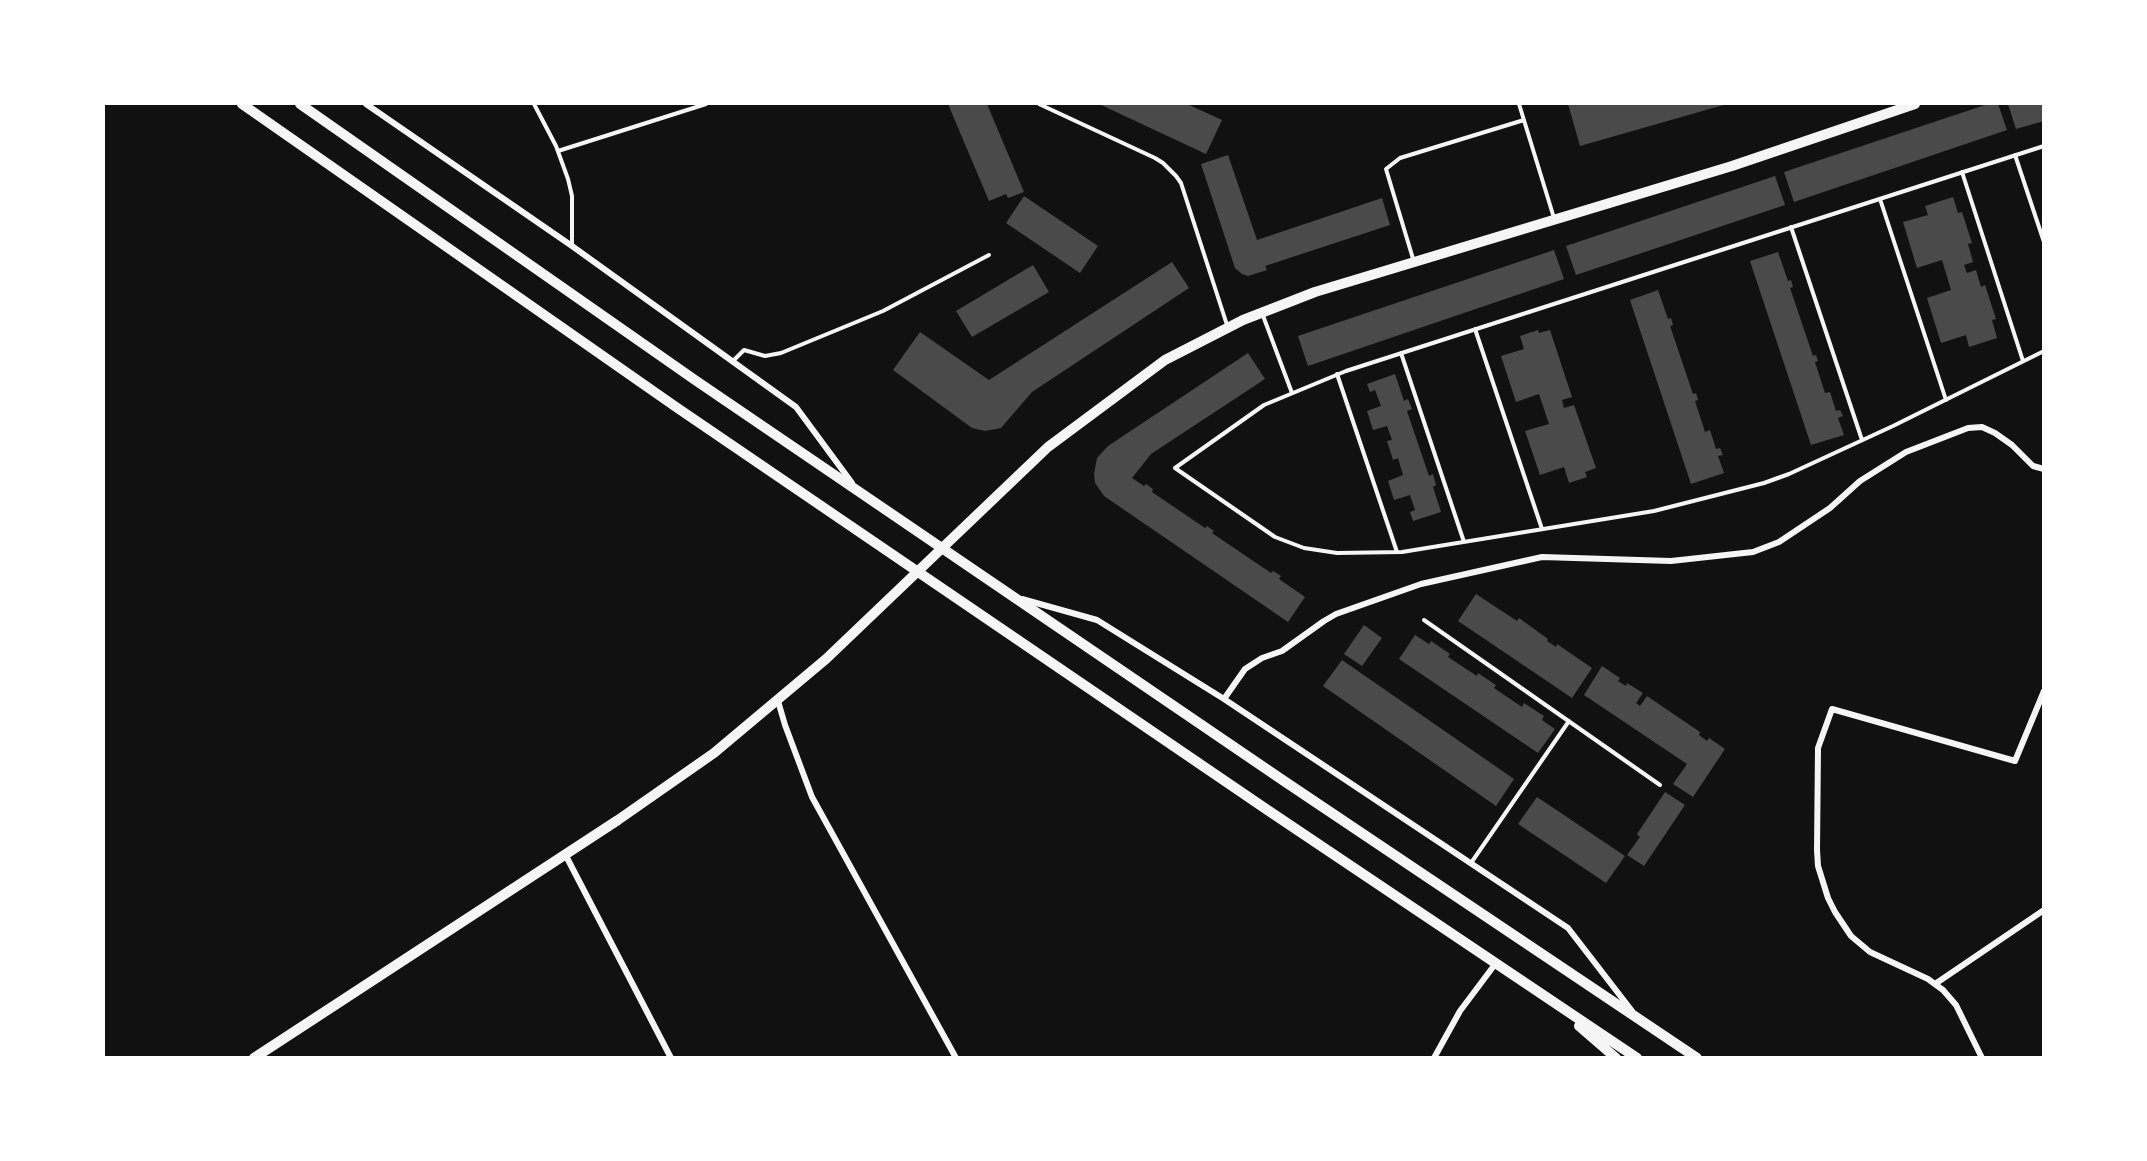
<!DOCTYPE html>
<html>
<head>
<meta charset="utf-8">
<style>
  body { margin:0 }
  #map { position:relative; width:2147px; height:1161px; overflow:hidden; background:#111; font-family:Jost,sans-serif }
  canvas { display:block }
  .frame { position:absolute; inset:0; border:105px solid #fff; pointer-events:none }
</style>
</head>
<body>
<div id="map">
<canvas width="2147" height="1161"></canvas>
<div class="frame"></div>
</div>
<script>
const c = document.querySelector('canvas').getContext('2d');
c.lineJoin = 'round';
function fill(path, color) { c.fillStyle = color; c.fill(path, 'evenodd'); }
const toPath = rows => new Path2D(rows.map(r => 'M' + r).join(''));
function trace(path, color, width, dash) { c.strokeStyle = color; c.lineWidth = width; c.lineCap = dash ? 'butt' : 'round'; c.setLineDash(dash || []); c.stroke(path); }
const building = toPath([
  [948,104,987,104,1024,192,1008,198,1006,194,989,201],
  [1099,104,1187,104,1222,120,1206,154],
  [1568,104,1727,104,1580,146],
  [1988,104,1998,104,2007,130,1794,202,1784,172],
  [2008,104,2044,104,2044,121,2016,129],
  [1228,155,1257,240,1382,198,1390,225,1265,266,1267,270,1248,276,1242,274,1235,268,1201,164],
  [1775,176,1785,205,1576,275,1566,246],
  [1024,196,1098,246,1080,273,1006,223],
  [1953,197,1958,213,1962,212,1972,243,1968,244,1973,262,1964,265,1967,273,1976,270,1981,287,1985,285,1996,319,1992,320,1997,338,1969,347,1966,335,1941,343,1927,298,1951,290,1942,260,1917,268,1903,222,1928,215,1925,206],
  [1554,250,1564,279,1308,366,1298,336],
  [1778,252,1788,281,1791,280,1793,287,1790,288,1813,356,1816,355,1818,361,1815,362,1825,393,1830,392,1836,411,1840,410,1843,416,1838,418,1844,435,1811,445,1750,261],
  [1172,262,1189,288,1032,392,1001,428,985,431,972,428,893,370,920,332,989,380],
  [1033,265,1049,292,972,337,956,311],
  [1658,290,1668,319,1671,318,1673,325,1670,326,1693,394,1696,393,1698,400,1695,401,1705,432,1710,430,1716,449,1720,448,1723,455,1718,456,1724,473,1691,484,1630,300],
  [1538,330,1539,333,1550,330,1572,397,1562,400,1564,408,1574,405,1596,468,1585,472,1587,477,1569,483,1564,467,1540,475,1525,431,1549,424,1539,394,1516,402,1501,356,1524,349,1520,336],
  [1248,353,1265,379,1151,454,1132,478,1144,486,1146,484,1153,489,1152,492,1205,528,1207,526,1214,531,1212,533,1271,573,1273,571,1281,576,1279,579,1305,597,1288,622,1104,496,1095,483,1094,474,1097,458,1108,446],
  [1395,374,1404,401,1408,399,1412,409,1407,411,1429,476,1433,474,1436,485,1433,487,1441,512,1413,521,1410,512,1415,510,1410,495,1394,500,1388,481,1403,475,1398,458,1393,460,1387,441,1392,440,1387,426,1373,430,1367,411,1381,406,1375,390,1370,392,1367,384],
  [1476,594,1517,621,1519,618,1548,639,1547,641,1556,647,1557,644,1592,668,1572,698,1458,621],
  [1364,625,1382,638,1362,666,1344,654],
  [1415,635,1429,644,1431,641,1450,654,1448,657,1477,676,1478,673,1496,685,1494,688,1522,707,1524,703,1544,716,1542,720,1555,729,1538,753,1399,659],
  [1342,660,1514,779,1496,806,1323,686],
  [1602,666,1620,678,1618,681,1626,686,1627,683,1643,693,1636,703,1640,706,1647,696,1700,732,1699,735,1707,741,1709,738,1725,749,1693,797,1673,784,1687,764,1584,695],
  [1665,792,1685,805,1644,866,1627,855,1640,837,1637,834],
  [1537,797,1625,856,1606,883,1518,824]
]);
const service = toPath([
  [534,104,556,146,568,179,572,196,572,245],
  [1039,104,1155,158,1163,163,1176,176,1181,183,1227,325],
  [1519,104,1554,218],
  [2044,146,1346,371,1264,405,1175,468,1275,537,1304,548,1337,553,1402,552,1654,511,1764,483,1789,474,1893,426,2044,351],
  [558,151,706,104],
  [2015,155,2044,242],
  [1962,172,2023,361],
  [1880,199,1946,400],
  [1791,227,1862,440],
  [1414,262,1386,169,1400,158,1524,120],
  [1262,313,1292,393],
  [1475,329,1542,529],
  [1401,353,1464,542],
  [733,361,744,350,765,356,781,353,883,311,989,255],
  [1337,374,1397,552],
  [1424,620,1660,785],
  [1471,863,1569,721]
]);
const minor = toPath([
  [366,104,572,246,796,407,852,483],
  [1022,599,1097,620,1224,699,1568,928,1632,1011],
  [1224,699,1245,669,1262,658,1282,651,1324,621,1336,614,1421,584,1542,557,1671,561,1753,552,1779,542,1830,508,1860,481,1906,452,1968,428,1982,427,1995,433,2012,445,2033,466,2044,469],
  [778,701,785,725,812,797,956,1058],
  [565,854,671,1058],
  [1935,984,2044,910],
  [1434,1058,1460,1011,1496,963],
  [1982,1058,1956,1005,1943,990,1928,979,1870,952,1851,936,1835,912,1828,898,1818,866,1817,850,1818,748,1832,709,2015,761,2044,691]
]);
const tertiary = toPath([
  [242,104,676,407,1266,809,1637,1058],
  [300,104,695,380,1284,781,1697,1058],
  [1579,1026,1616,1058],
  [254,1058,618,820,714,753,826,659,1048,447,1165,360,1243,320,1315,292,1732,166,1915,104]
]);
fill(building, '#4a4a4a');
trace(service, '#f5f5f5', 4);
trace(minor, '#f5f5f5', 6);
trace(tertiary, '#f5f5f5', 10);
</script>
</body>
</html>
